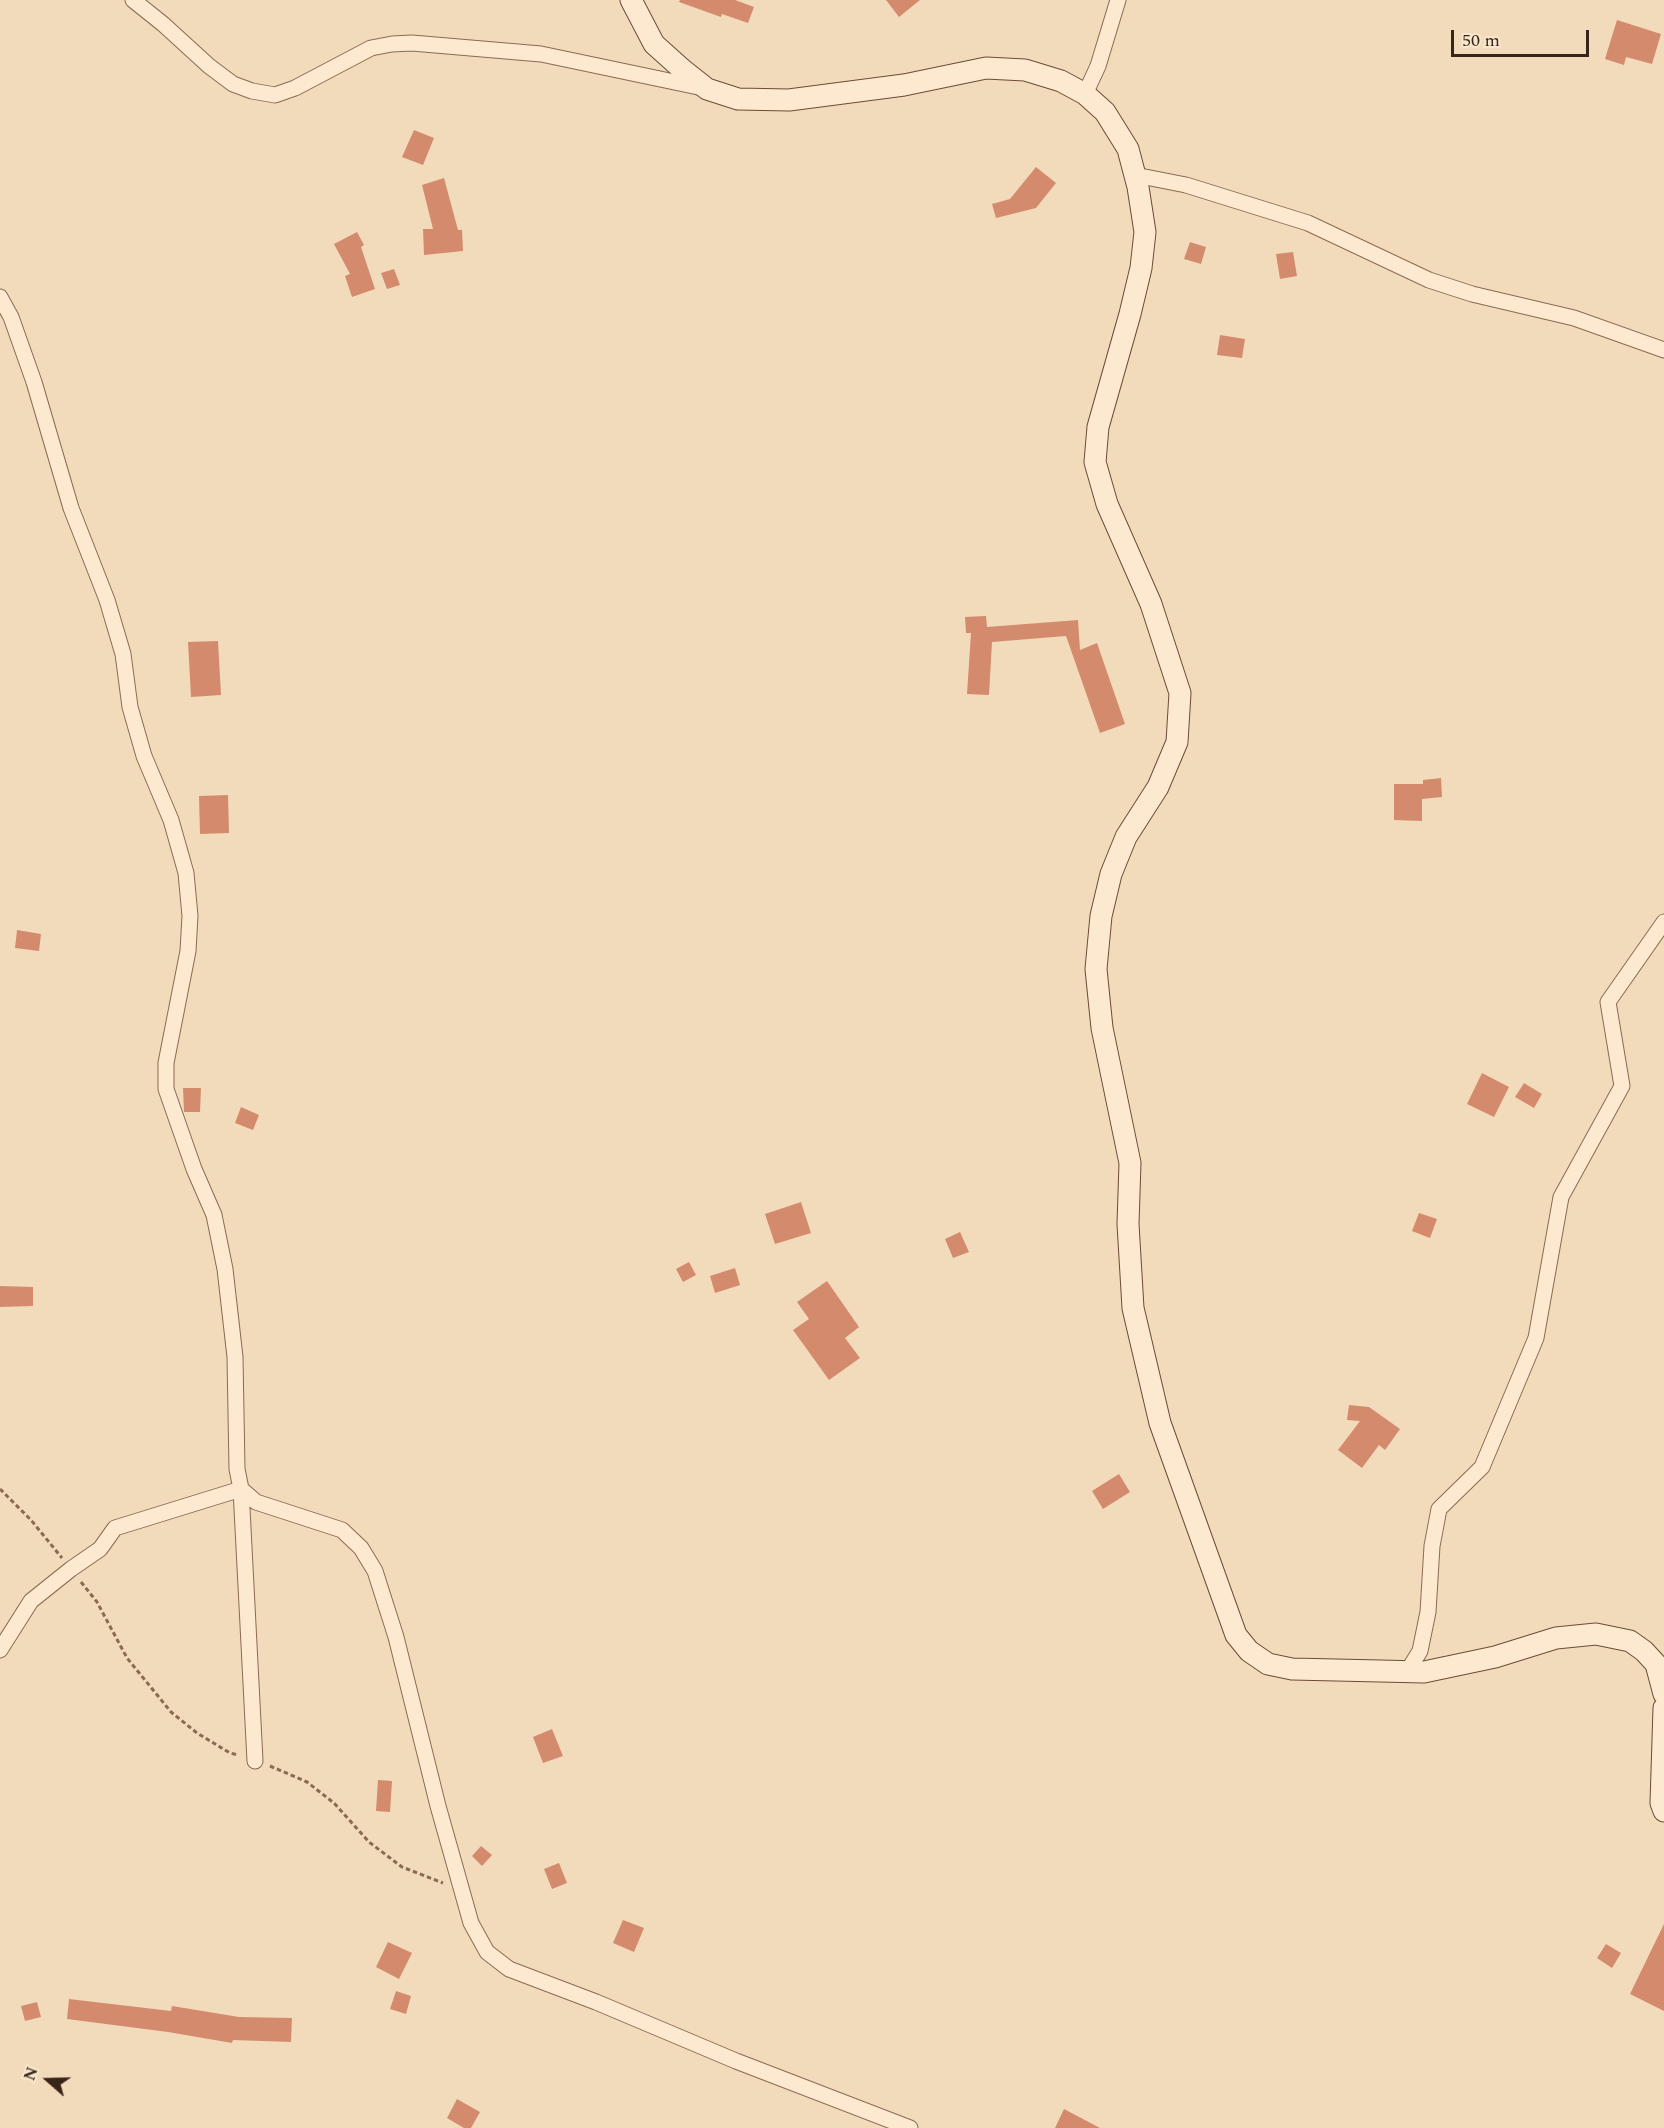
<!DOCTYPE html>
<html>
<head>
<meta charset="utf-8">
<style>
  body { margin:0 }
  #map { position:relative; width:1664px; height:2128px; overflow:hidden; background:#f2dbbb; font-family:Spectral,serif }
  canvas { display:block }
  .north { position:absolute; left:18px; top:2050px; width:60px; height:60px; -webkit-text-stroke:4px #f9e6cb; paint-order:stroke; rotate:290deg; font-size:16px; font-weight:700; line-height:24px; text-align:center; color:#38251a }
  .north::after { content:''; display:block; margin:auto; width:21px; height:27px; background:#38251a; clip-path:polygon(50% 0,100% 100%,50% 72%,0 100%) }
  .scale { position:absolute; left:1451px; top:30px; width:138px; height:27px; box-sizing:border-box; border:3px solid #38251a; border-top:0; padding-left:8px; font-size:18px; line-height:21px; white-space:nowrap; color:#38251a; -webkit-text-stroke:4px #f9e6cb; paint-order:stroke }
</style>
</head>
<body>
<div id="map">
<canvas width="1664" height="2128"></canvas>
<div class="north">N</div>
<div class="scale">50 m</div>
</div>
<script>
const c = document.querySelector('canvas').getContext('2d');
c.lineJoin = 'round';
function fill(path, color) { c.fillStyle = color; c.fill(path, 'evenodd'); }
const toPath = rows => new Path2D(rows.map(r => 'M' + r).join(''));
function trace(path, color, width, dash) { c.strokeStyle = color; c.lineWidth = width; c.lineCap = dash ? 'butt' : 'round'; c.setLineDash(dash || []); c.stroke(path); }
const building = toPath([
  [680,0,735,0,754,7,748,23,722,14,721,17,679,2],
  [886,0,920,0,899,17],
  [1617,20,1661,34,1652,64,1626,57,1624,65,1605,59],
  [414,130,434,138,423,165,402,157],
  [1036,167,1056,183,1036,208,996,218,992,204,1010,199],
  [444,178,458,230,462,230,463,251,424,255,423,229,433,229,422,185],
  [357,232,364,245,361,247,375,289,352,297,345,276,350,274,334,244],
  [1190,242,1206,247,1201,264,1184,259],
  [1293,252,1297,276,1280,279,1276,254],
  [394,269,400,285,387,289,381,273],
  [1220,335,1245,339,1242,358,1217,355],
  [986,616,987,627,1078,620,1080,650,1097,643,1125,724,1100,733,1066,636,992,642,989,695,967,694,971,633,966,633,965,617],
  [218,641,221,695,191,697,188,642],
  [1441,778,1442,797,1422,799,1422,821,1394,820,1394,784,1423,784,1423,780],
  [228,795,229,833,200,834,199,796],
  [17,930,41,934,39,951,15,948],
  [1482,1073,1509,1087,1494,1117,1467,1104],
  [1524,1083,1542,1094,1534,1108,1515,1097],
  [183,1088,201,1088,200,1112,184,1112],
  [241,1107,259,1115,253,1130,235,1123],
  [801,1202,811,1233,775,1244,765,1214],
  [1419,1213,1437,1219,1430,1238,1412,1231],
  [960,1232,969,1252,953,1258,945,1239],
  [689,1262,696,1275,683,1282,676,1269],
  [735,1268,740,1285,715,1293,710,1276],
  [827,1281,859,1327,845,1338,860,1358,829,1380,793,1330,809,1319,797,1302],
  [0,1286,33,1287,33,1306,0,1307],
  [1349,1405,1369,1407,1400,1429,1385,1450,1379,1445,1362,1468,1338,1450,1360,1421,1347,1420],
  [1119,1474,1130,1492,1103,1509,1092,1491],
  [552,1729,563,1756,543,1763,533,1737],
  [378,1780,392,1781,390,1812,376,1811],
  [481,1846,492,1855,482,1866,472,1856],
  [559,1863,567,1883,552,1889,544,1869],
  [623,1920,644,1928,634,1952,613,1943],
  [1664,1924,1664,2011,1630,1994],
  [388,1942,412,1953,399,1979,376,1967],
  [1606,1944,1621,1953,1612,1968,1597,1958],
  [396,1991,411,1996,406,2014,390,2009],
  [69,1999,171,2011,172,2006,239,2017,292,2018,291,2042,233,2040,232,2043,168,2032,67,2019],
  [37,2002,41,2017,25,2021,21,2006],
  [457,2099,480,2112,471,2128,464,2128,447,2118],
  [1064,2109,1100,2128,1055,2128]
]);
const path = toPath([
  [0,1489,31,1520,62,1558],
  [81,1582,97,1602,127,1658,171,1712,197,1733,230,1753,238,1755],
  [270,1766,307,1782,334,1803,369,1842,402,1867,443,1883]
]);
const street = toPath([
  [133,0,163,24,209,66,233,84,252,91,275,95,295,88,371,48,392,44,412,43,541,54,703,88],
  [1085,94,1098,66,1118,0],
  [1135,175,1186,185,1308,223,1429,280,1472,294,1574,318,1664,350],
  [0,297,11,317,34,382,71,508,107,600,123,654,130,707,144,756,171,820,186,873,190,916,188,951,166,1063,166,1089,194,1169,214,1215,225,1269,235,1357,237,1469,241,1489,256,1502,342,1530,361,1548,375,1571,396,1637,438,1806,471,1923,487,1952,509,1969,596,2002,736,2061,910,2128],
  [0,1650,31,1601,71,1569,100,1549,115,1528,241,1489,255,1761],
  [1407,1672,1420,1651,1428,1612,1432,1546,1439,1509,1482,1467,1536,1338,1561,1197,1622,1086,1608,1002,1664,922]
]);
const secondary = toPath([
  [631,0,654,44,683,70,707,89,738,99,789,100,904,85,986,68,1025,70,1061,81,1085,94,1105,112,1128,149,1138,187,1145,232,1141,268,1130,314,1098,427,1095,462,1107,504,1151,604,1180,693,1177,742,1158,787,1126,837,1111,874,1101,916,1096,969,1102,1028,1130,1163,1128,1224,1133,1308,1160,1423,1236,1635,1249,1651,1268,1664,1292,1669,1424,1672,1495,1657,1556,1638,1596,1634,1630,1641,1644,1651,1656,1664,1664,1694],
  [1664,1708,1661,1803,1664,1811]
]);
fill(building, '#d48b6d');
trace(street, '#8b6a53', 17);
trace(secondary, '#6c4b37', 23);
trace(path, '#8b6a53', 3, [4.5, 3]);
trace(street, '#fce9cf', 15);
trace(secondary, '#fce9cf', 21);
</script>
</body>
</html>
